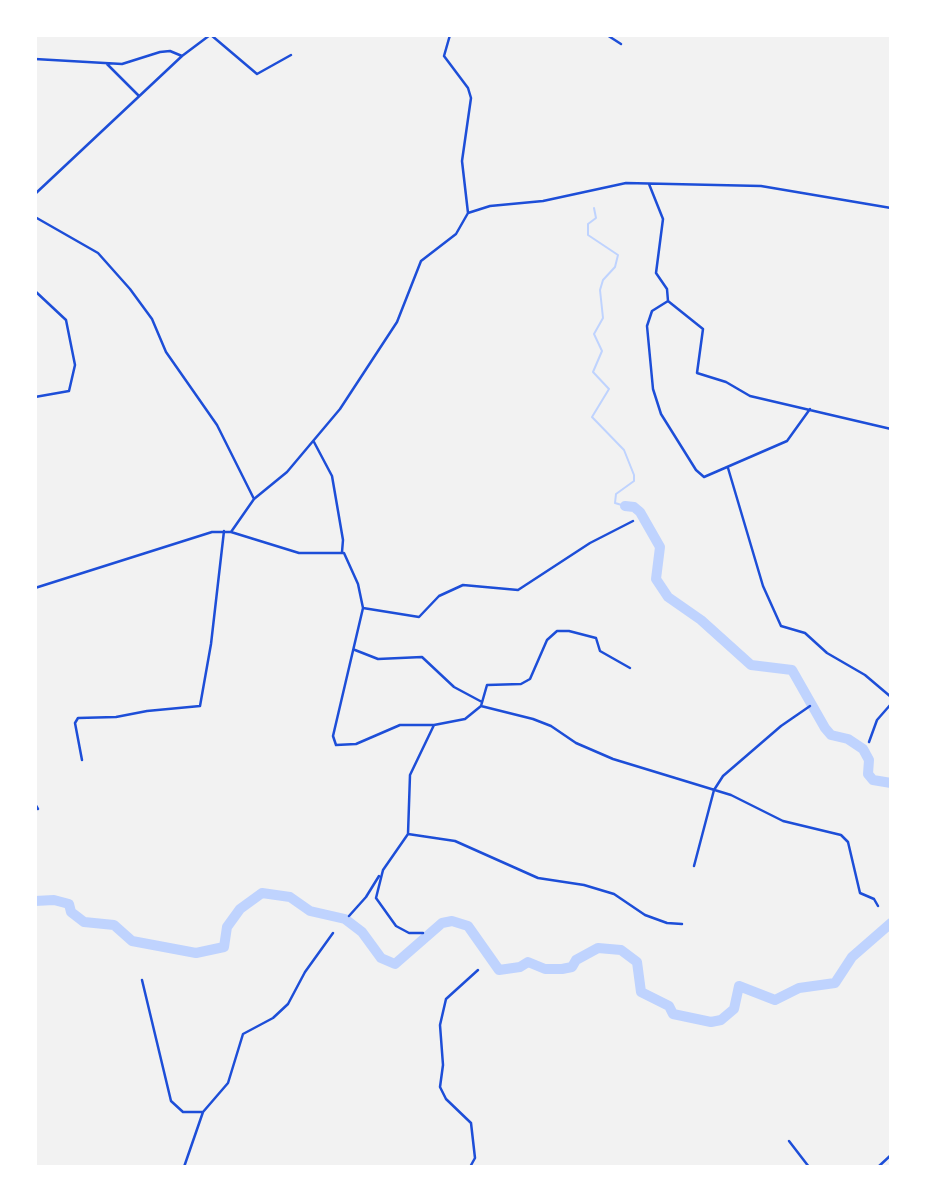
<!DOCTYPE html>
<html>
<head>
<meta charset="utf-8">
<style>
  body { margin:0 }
  #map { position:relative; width:926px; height:1202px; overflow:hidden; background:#f2f2f2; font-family:"IBM Plex Serif",serif }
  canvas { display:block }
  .frame { position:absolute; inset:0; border:37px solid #fff; pointer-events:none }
</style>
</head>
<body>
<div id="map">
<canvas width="926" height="1202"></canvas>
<div class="frame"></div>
</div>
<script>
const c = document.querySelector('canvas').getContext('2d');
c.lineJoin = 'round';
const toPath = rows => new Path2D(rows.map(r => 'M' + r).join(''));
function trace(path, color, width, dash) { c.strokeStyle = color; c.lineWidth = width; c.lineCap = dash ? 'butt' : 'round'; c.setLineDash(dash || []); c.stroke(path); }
const stream = toPath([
  [594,208,596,218,588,224,588,235,618,255,615,267,603,280,600,290,603,318,594,334,602,351,593,372,609,389,592,417,624,450,634,475,634,481,616,494,615,503,625,506]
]);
const river = toPath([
  [625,506,634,507,640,512,660,547,656,579,668,597,701,620,751,665,792,670,825,728,831,735,848,739,863,749,869,760,868,774,873,780,891,783],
  [35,901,54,900,69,904,71,912,84,922,114,925,132,941,196,953,224,947,227,927,240,909,262,893,290,897,310,911,345,919,362,932,381,958,395,964,442,923,452,921,468,926,499,970,520,967,528,962,545,969,562,969,572,967,576,960,598,948,621,950,637,962,641,992,669,1006,673,1014,711,1022,721,1020,734,1009,739,986,775,1000,799,988,835,983,852,957,891,923]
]);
const minor = toPath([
  [211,35,257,74,291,55],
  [450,35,444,56,468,88,471,98,462,161,468,213],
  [607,35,621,44],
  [35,59,122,64,160,52,170,51,182,56],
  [107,64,139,96],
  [649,184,663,219,656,273,667,289,668,301,703,329,697,373,726,382,750,396,891,429],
  [35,194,182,56,210,35],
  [35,217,98,253,130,289,152,319,166,352,217,425,254,499],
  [35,291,66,320,75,365,69,391,35,397],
  [668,301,652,311,647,326,653,389,661,414,696,470,704,477,787,441,810,409],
  [314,442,332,476,343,540,342,552],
  [728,468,763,586,781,626,805,633,827,653,865,675,891,697],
  [231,532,254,499,287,472,340,409,397,322,421,261,456,234,468,213,490,206,543,201,626,183,761,186,891,208],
  [35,588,212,532,231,532,299,553,344,553,358,584,363,608,333,736,336,745,356,744,400,725,434,725,465,719,481,706,533,719,551,726,576,743,613,759,731,795,783,821,841,835,848,842,860,893,874,899,878,906],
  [363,608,419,617,439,596,463,585,518,590,590,543,633,521],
  [355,650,378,659,422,657,454,687,482,702],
  [481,706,487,685,521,684,530,679,547,640,557,631,569,631,596,638,600,651,630,668],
  [869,742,877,720,891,704],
  [82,760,75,723,78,718,116,717,147,711,200,706,211,644,224,531],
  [35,804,38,809],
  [408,834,455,841,538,878,584,885,614,894,645,915,667,923,682,924],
  [694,866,714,790,723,776,781,726,810,706],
  [349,916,366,897,379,876],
  [423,933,409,933,396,926,376,898,383,870,408,834,410,775,434,725],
  [142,980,171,1101,183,1112,203,1112],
  [789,1141,809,1167],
  [184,1167,203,1112,228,1083,243,1034,273,1018,288,1004,305,972,333,933],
  [470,1167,475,1158,471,1123,446,1099,440,1087,443,1065,440,1025,446,999,478,970],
  [878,1167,891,1155]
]);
trace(stream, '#bfd3fe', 2);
trace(river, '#bfd3fe', 10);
trace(minor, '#1d4ed8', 2.5);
</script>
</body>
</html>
